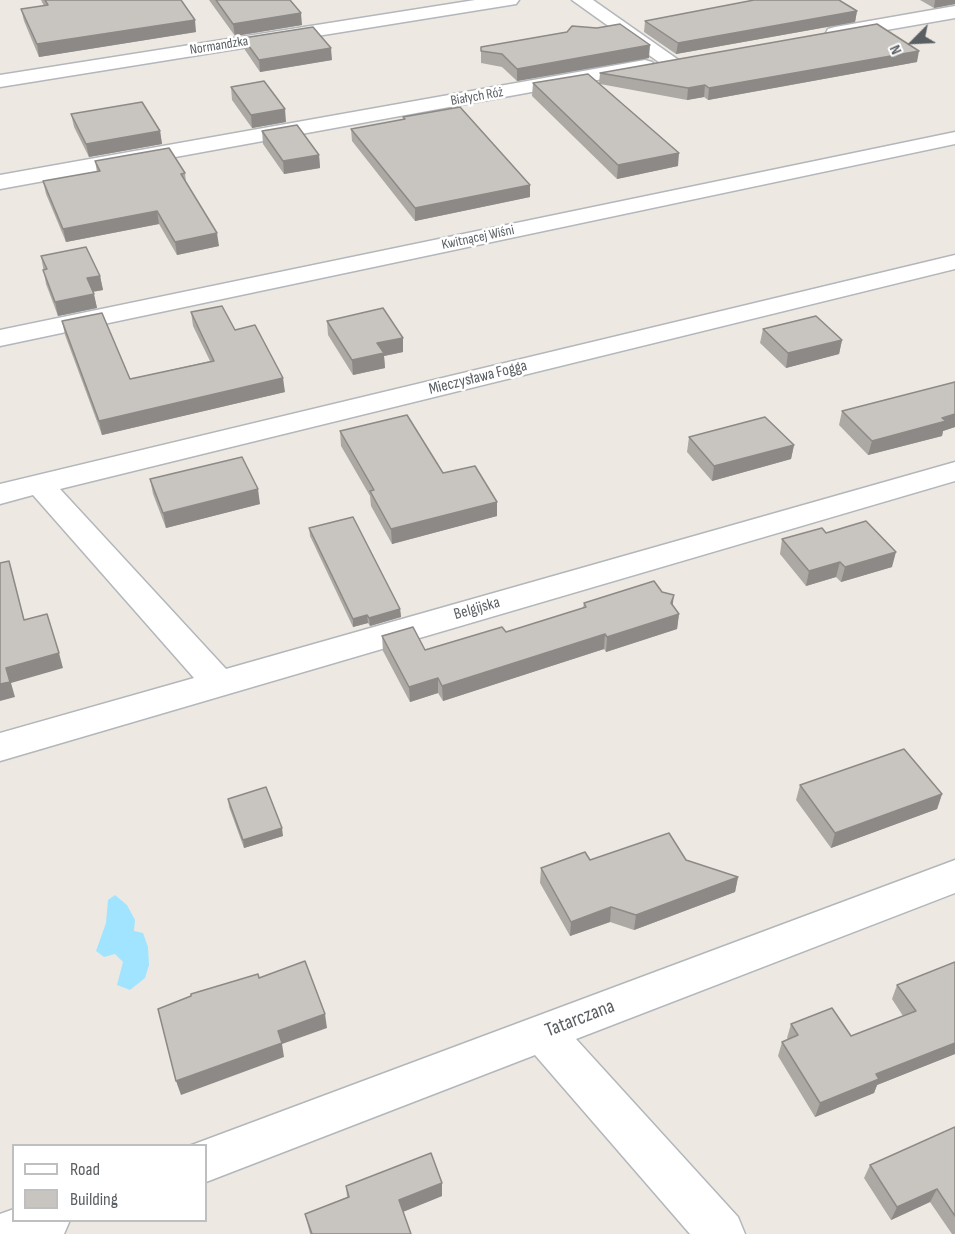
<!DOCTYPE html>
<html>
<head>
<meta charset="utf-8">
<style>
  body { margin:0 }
  #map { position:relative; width:955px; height:1234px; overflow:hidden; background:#ede9e2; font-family:"Sofia Sans Condensed",sans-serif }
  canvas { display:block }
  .legend { position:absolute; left:12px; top:1144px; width:195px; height:78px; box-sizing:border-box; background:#fff; border:2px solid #bdbfc1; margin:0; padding:8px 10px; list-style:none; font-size:18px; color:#5a5f63 }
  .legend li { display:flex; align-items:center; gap:12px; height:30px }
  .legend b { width:30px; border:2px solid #bdbfc1 }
  .north { position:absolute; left:883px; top:12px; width:60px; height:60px; -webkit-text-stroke:4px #fff; paint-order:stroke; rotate:246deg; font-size:16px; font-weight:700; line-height:24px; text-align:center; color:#5a5f63 }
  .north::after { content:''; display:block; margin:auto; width:21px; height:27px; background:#5a5f63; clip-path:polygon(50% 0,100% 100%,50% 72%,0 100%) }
</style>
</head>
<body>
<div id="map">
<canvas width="955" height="1234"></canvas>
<ul class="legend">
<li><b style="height:8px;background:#fff"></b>Road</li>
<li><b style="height:16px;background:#c8c4bf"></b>Building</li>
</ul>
<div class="north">N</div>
</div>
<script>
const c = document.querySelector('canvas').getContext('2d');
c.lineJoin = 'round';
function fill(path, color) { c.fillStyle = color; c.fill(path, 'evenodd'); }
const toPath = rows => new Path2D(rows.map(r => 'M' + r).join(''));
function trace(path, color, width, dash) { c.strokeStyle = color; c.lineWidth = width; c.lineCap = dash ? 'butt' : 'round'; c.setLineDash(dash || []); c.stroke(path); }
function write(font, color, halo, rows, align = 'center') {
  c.font = font + ' "Sofia Sans Condensed",sans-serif'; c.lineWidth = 5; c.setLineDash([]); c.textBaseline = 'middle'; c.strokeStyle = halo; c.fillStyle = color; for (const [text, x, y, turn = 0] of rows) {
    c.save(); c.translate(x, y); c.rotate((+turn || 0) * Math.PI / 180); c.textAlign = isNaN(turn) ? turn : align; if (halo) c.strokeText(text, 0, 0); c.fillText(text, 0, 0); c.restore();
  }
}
const water = toPath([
  [115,895,127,905,135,920,134,931,143,933,148,947,149,965,145,978,130,990,117,985,123,962,115,954,104,957,96,951,106,923,108,900]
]);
const minor = toPath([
  [475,0,519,0,516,4,510,5,0,87,0,75,475,0],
  [572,0,593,0,680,61,677,65,663,65,572,0],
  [955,6,955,18,835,39,828,37,826,33,828,29,835,27,955,6],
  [645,60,652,62,655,66,652,70,0,189,0,175,645,60],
  [955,132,955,144,0,346,0,330,955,132],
  [955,255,955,269,60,489,226,669,955,462,955,481,0,761,0,733,194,678,33,495,0,504,0,484,955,255],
  [955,860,955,893,576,1039,738,1217,745,1234,690,1234,535,1055,206,1182,206,1146,189,1146,955,860],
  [14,1209,14,1220,70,1220,64,1234,0,1234,0,1214,14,1209]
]);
const wall = toPath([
  [41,0,181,0,196,32,39,57,24,21,21,9,44,6],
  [209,0,290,0,302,25,235,36],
  [920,0,955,0,955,4,934,8],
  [857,11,855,22,676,54,644,32,645,21],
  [243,38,332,60,260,72,245,50],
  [481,47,649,58,517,81,502,67,481,63],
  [917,62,708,100,704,97,687,100,600,84,678,166,617,179,532,96,533,83,599,83,600,73],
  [231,87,286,122,252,128,232,100],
  [71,114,160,131,162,144,89,157,74,127],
  [403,117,530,185,530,197,415,221,352,141,351,129,403,120],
  [262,131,319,155,320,168,284,174,263,144],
  [95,161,185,173,186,182,219,246,177,255,159,224,66,242,46,194,43,181,97,172],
  [41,256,100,276,103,290,93,292,97,308,58,316,46,284],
  [191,312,235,330,285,392,102,435,65,335,62,321,130,379,210,361,193,326],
  [327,321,403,338,403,352,384,356,385,368,353,375,328,335],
  [763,329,842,340,839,354,786,368,760,343],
  [955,382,955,427,943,431,942,436,868,455,839,425,842,411],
  [340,431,443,473,497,502,497,516,392,544,371,506,370,496,341,446],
  [689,437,794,445,791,459,712,481,687,452],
  [150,479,260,504,166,528,153,494],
  [309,528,400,609,401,617,370,626,368,623,353,627,310,536],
  [826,533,892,567,841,582,836,577,806,586,780,554,782,539],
  [584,603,673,606,679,614,677,629,606,652,604,649,443,701,438,693,410,702,383,651,382,636,425,650,506,632,583,608],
  [800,785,942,794,937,809,831,848,796,800],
  [228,799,283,836,244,848,229,807],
  [590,860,686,860,738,877,735,892,634,930,610,922,570,936,540,883,541,868],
  [955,962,955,1054,877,1085,874,1093,815,1117,778,1056,782,1042,788,1039,787,1038,791,1024,851,1036,903,1016,892,999,897,985],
  [955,1127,955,1234,952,1234,930,1202,891,1220,864,1178,870,1165],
  [346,1186,442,1196,403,1212,411,1234,310,1234,305,1214,347,1197]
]);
const shadedWall = toPath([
  [935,0,955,0,955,4,934,8],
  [857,11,855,22,676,54,678,43],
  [301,13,302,25,235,36,233,24],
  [195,20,196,32,39,57,37,44],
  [650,45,649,58,517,81,517,69],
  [331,48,332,60,260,72,259,60],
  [919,51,917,62,708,100,709,88],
  [705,85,704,97,687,100,688,88],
  [285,109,286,122,252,128,251,115],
  [160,131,162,144,89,157,86,144],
  [679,153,678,166,617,179,618,165],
  [319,155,320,168,284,174,283,161],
  [530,185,530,197,415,221,415,208],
  [157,211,159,224,66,242,63,229],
  [217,233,219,246,177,255,175,242],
  [100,276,103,290,90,292,87,278],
  [94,294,97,308,58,316,55,302],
  [403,338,403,352,384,356,385,368,353,375,352,360,377,343],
  [842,340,839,354,786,368,788,353],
  [283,378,285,392,102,435,99,421],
  [955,414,955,427,943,431,942,436,868,455,872,441],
  [794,445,791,459,712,481,714,466],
  [258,489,260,504,166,528,163,513],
  [497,502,497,516,392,544,391,529],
  [896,552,892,567,841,582,845,567],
  [840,562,836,577,806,586,809,571],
  [674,595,672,610,679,614,677,629,606,652,607,637,671,603],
  [400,609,401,617,370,626,369,618],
  [367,615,368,623,353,627,353,619],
  [605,634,604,649,443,701,442,686],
  [59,653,63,668,11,683,15,697,0,701,0,684,6,668],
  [438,678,438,693,410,702,409,687],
  [942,794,937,809,831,848,835,833],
  [282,828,283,836,244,848,243,840],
  [738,877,735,892,634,930,636,915],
  [611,907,610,922,570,936,571,922],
  [325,1014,327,1028,282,1044,284,1057,181,1095,176,1081,278,1031],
  [955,1043,955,1054,877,1085,874,1093,815,1117,820,1103,876,1074],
  [442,1183,442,1196,400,1213,399,1200],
  [937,1189,930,1202,891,1220,897,1207]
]);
const building = toPath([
  [45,0,181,0,195,20,37,44,21,9,48,5,45,0],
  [216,0,290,0,301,13,233,24,216,0],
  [754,0,839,0,857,11,678,43,645,21,754,0],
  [620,24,650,45,517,69,502,54,481,51,481,47,567,32,572,26,597,28,620,24],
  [877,24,919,51,709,88,705,85,688,88,600,73,877,24],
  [313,27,331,48,259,60,243,38,313,27],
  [588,74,679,153,618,165,533,83,588,74],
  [264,81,285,109,251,115,231,87,264,81],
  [142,102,160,131,86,144,71,114,142,102],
  [460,107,530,185,415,208,351,129,405,119,403,117,460,107],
  [297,125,319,155,283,161,262,131,297,125],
  [169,148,185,173,181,174,217,233,175,242,157,211,63,229,43,181,100,171,95,161,169,148],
  [86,247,100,276,87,278,94,294,55,302,43,270,47,269,41,256,86,247],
  [222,306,235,330,255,325,283,378,99,421,62,321,102,313,130,379,214,361,191,312,222,306],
  [383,308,403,338,377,343,384,353,352,360,327,321,383,308],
  [816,316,842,340,788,353,763,329,816,316],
  [955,382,955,414,942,418,946,421,872,441,842,411,955,382],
  [407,415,443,473,475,466,497,502,391,529,370,491,374,490,340,431,407,415],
  [765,417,794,445,714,466,689,437,765,417],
  [242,457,258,489,163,513,150,479,242,457],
  [353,517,400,609,369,618,367,615,353,619,309,528,353,517],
  [866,521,896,552,845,567,840,562,809,571,782,539,822,528,826,533,866,521],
  [9,561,24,620,47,614,59,653,6,668,10,682,0,684,0,563,9,561],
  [654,581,662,592,674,595,671,603,679,614,607,637,605,634,442,686,438,678,409,687,382,636,413,627,425,650,502,627,506,632,586,607,584,603,654,581],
  [904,749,942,794,835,833,800,785,904,749],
  [266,787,282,828,243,840,228,799,266,787],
  [669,833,686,860,738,877,636,915,611,907,571,922,541,868,585,852,590,860,669,833],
  [305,961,325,1014,278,1031,282,1043,176,1081,158,1009,191,996,191,994,258,974,259,978,305,961],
  [955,962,955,1043,876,1074,879,1079,820,1103,782,1042,798,1035,791,1024,832,1008,851,1036,916,1011,897,985,955,962],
  [955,1127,955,1216,937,1189,897,1207,870,1165,955,1127],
  [431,1153,442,1183,399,1200,411,1234,312,1234,305,1214,349,1197,346,1186,431,1153]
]);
const farStreetnames = [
  ["Normandzka",219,46,-9],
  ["Białych Róż",477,97,-10],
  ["Kwitnącej Wiśni",478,238,-12]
];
const streetNames = [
  ["Mieczysława Fogga",478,378,-14],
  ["Belgijska",477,609,-16]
];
const nearStreetnames = [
  ["Tatarczana",580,1019,-21]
];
fill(water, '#a0e4ff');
trace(minor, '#b3b6ba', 3);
fill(minor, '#fff');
fill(wall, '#aca9a4');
fill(shadedWall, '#8c8986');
fill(building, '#c8c4bf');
trace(building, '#8c8986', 1.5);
write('14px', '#5a5f63', '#fff', farStreetnames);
write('16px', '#5a5f63', '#fff', streetNames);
write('20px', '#5a5f63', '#fff', nearStreetnames);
</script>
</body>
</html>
